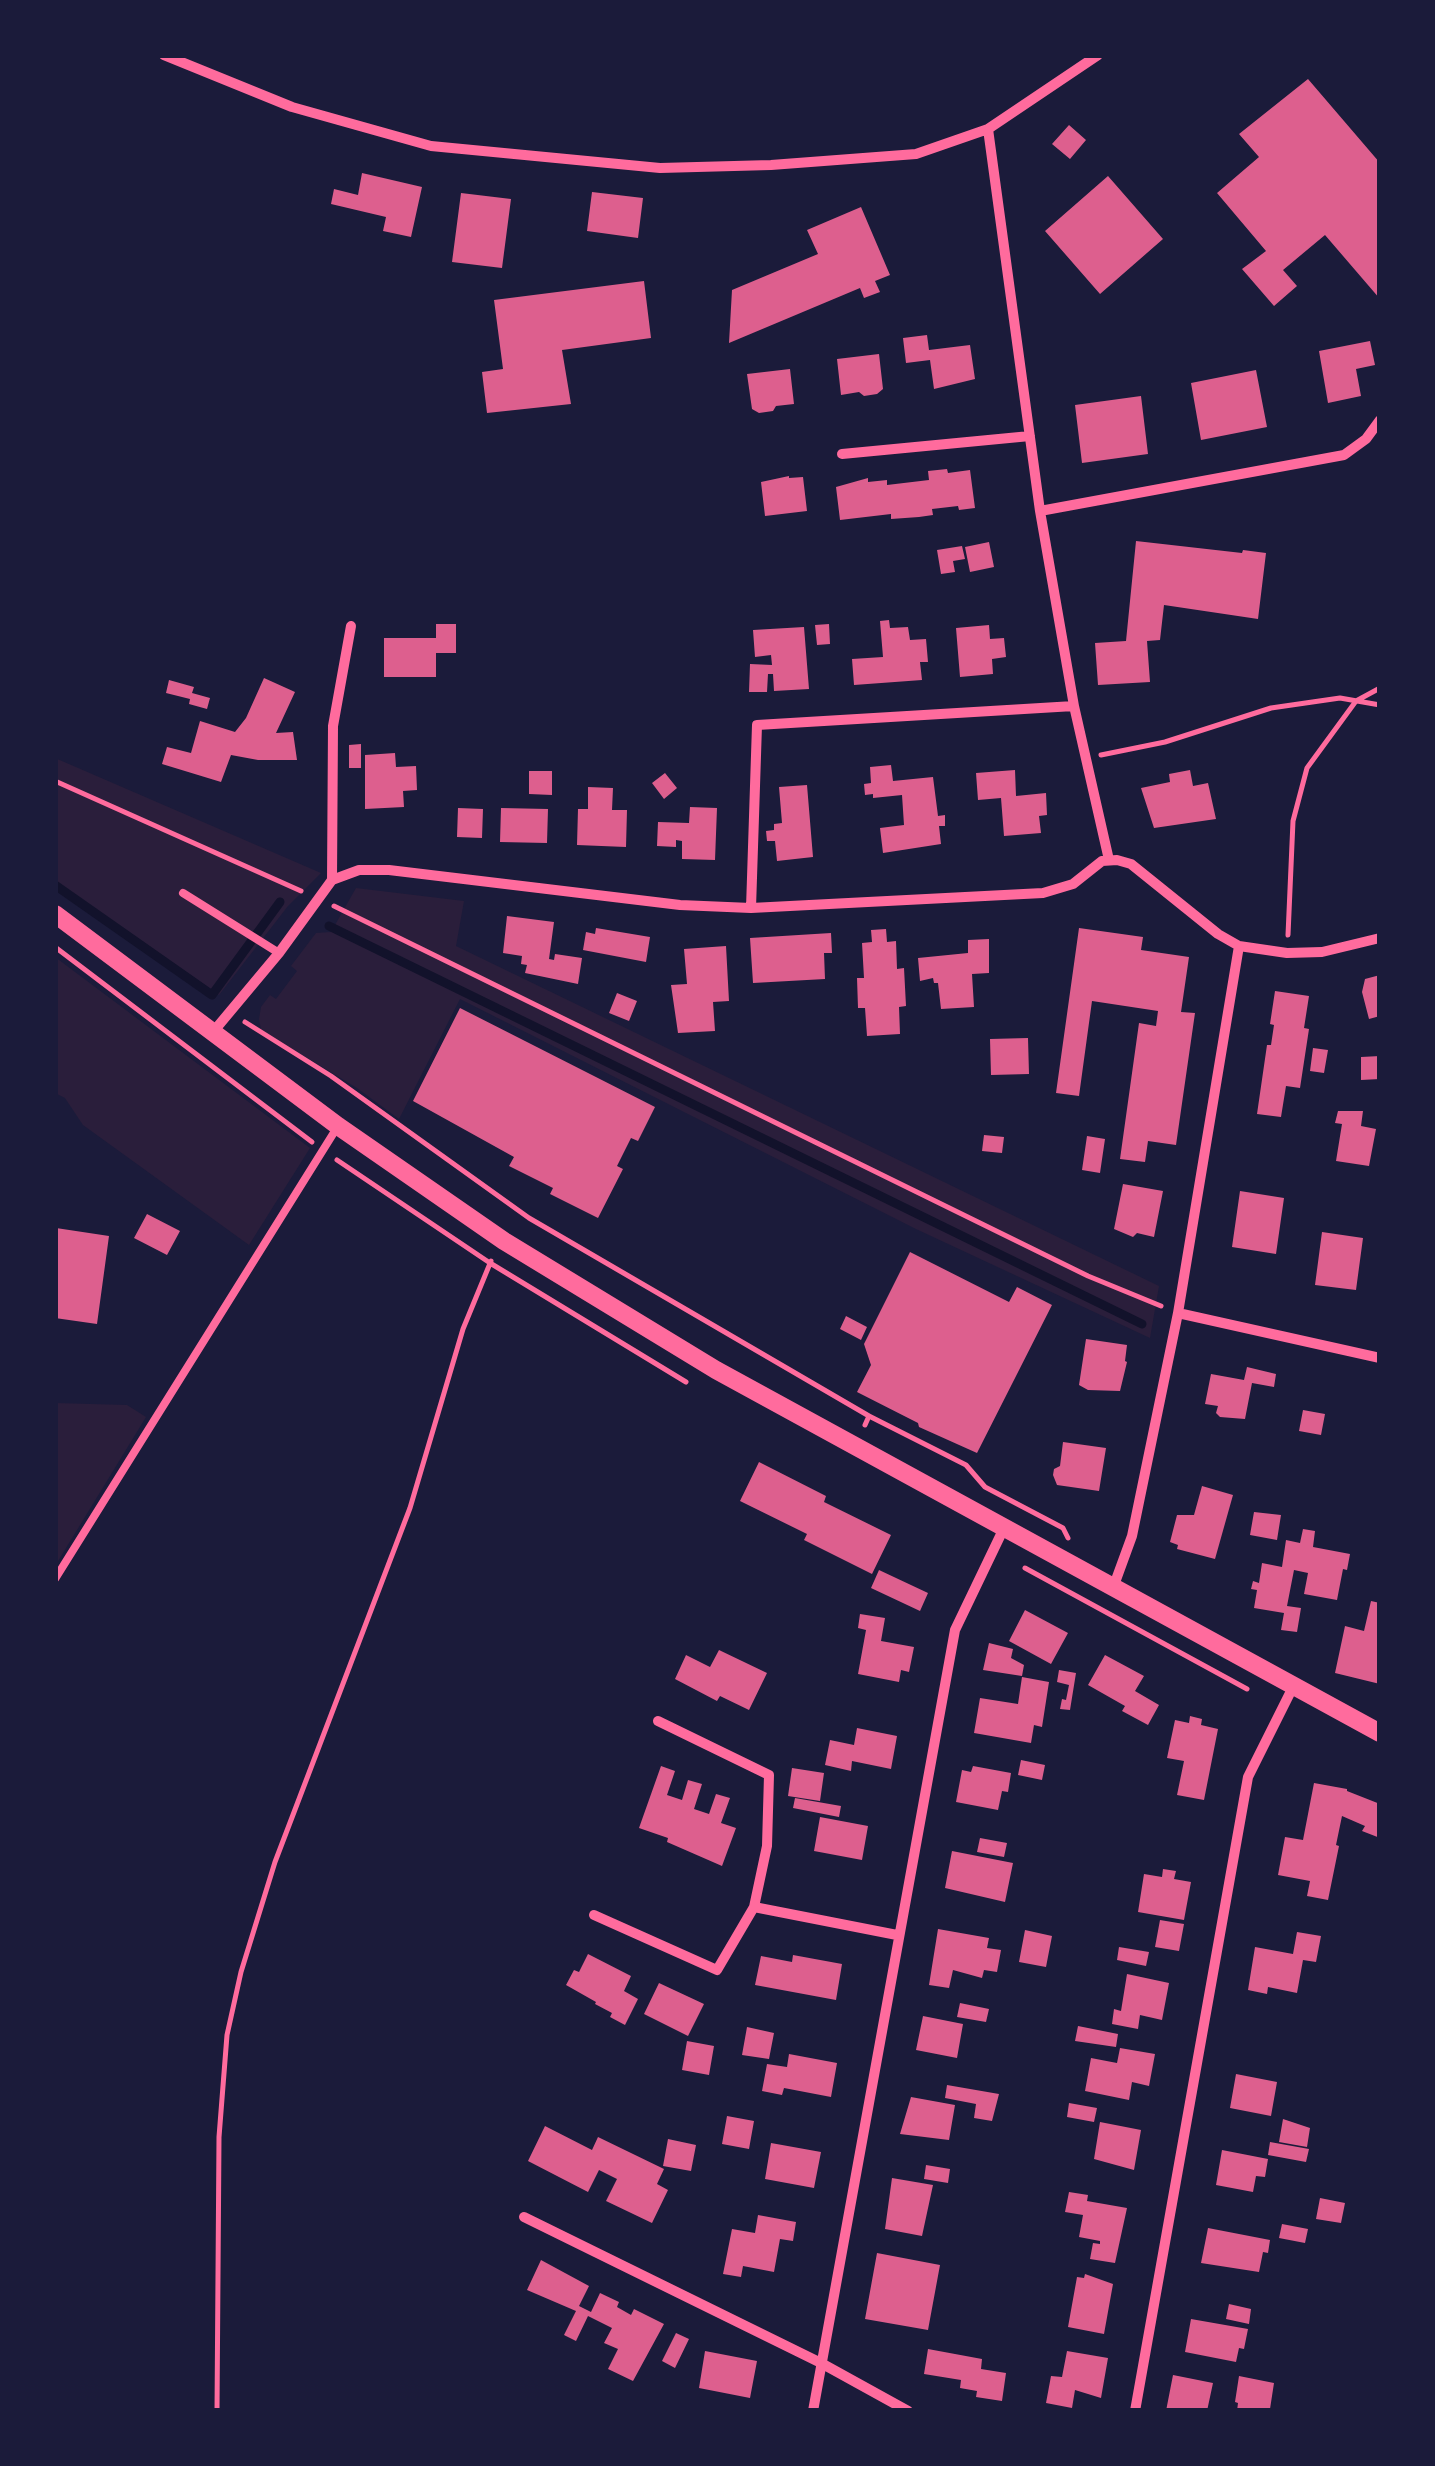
<!DOCTYPE html>
<html>
<head>
<meta charset="utf-8">
<style>
  body { margin:0 }
  #map { position:relative; width:1435px; height:2466px; overflow:hidden; background:#1b1b3a; font-family:"Fira Sans",sans-serif }
  canvas { display:block }
  .frame { position:absolute; inset:0; border:58px solid #1b1b3a; pointer-events:none }
</style>
</head>
<body>
<div id="map">
<canvas width="1435" height="2466"></canvas>
<div class="frame"></div>
</div>
<script>
const c = document.querySelector('canvas').getContext('2d');
c.lineJoin = 'round';
function fill(path, color) { c.fillStyle = color; c.fill(path, 'evenodd'); }
const toPath = rows => new Path2D(rows.map(r => 'M' + r).join(''));
function trace(path, color, width, dash) { c.strokeStyle = color; c.lineWidth = width; c.lineCap = dash ? 'butt' : 'round'; c.setLineDash(dash || []); c.stroke(path); }
const green = toPath([
  [55,758,321,873,288,906,219,995,55,881],
  [356,888,464,901,456,946,1159,1286,1150,1338,916,1229,460,999,399,1119,357,1088,261,1030,259,1019,261,1007,270,995,276,999,297,971,291,966,316,933,331,932],
  [55,957,310,1148,249,1245,83,1125,65,1098,55,1093],
  [55,1403,127,1405,146,1417,55,1566]
]);
const stream = toPath([
  [55,885,212,995,280,902],
  [329,926,1142,1324]
]);
const building = toPath([
  [1308,79,1380,163,1380,299,1325,235,1283,270,1297,286,1274,306,1242,269,1266,251,1217,193,1259,157,1239,134],
  [1069,125,1086,140,1070,159,1052,144],
  [362,173,422,187,411,237,383,231,386,217,331,204,334,189,358,195],
  [1108,176,1163,239,1100,294,1045,231],
  [592,192,643,198,638,238,587,231],
  [461,193,511,199,502,268,452,262],
  [861,207,890,275,875,281,880,292,864,298,860,288,729,343,732,290,818,254,807,230],
  [644,281,651,338,562,350,571,404,487,413,482,372,503,369,494,300],
  [927,335,929,350,970,345,975,379,934,389,930,360,906,363,903,338],
  [1370,341,1375,365,1356,369,1361,396,1328,403,1319,351],
  [879,354,883,389,877,394,864,396,859,392,841,395,837,359],
  [790,369,794,404,776,406,773,411,759,413,752,409,747,374],
  [1256,370,1267,427,1201,440,1191,383],
  [1141,396,1148,454,1082,463,1075,405],
  [947,469,948,473,970,470,975,508,959,510,958,506,932,509,933,515,919,517,891,519,891,514,840,520,836,487,868,478,868,482,887,480,887,485,929,480,928,471],
  [789,476,789,478,803,477,807,511,765,516,761,482],
  [1136,541,1242,553,1243,550,1266,553,1258,619,1164,605,1160,640,1147,641,1150,682,1098,685,1095,643,1126,641],
  [989,542,994,567,970,572,965,547],
  [962,546,965,559,953,561,955,572,941,574,937,550],
  [889,620,890,628,908,627,910,640,926,639,928,662,920,662,922,680,854,685,852,659,883,657,880,621],
  [436,624,456,624,456,653,436,653,436,677,384,677,384,638,436,638],
  [829,624,830,644,817,645,815,625],
  [989,625,990,639,1004,638,1006,657,992,659,993,674,960,677,956,628],
  [804,627,809,689,774,691,773,674,768,674,767,692,749,692,750,664,772,665,771,655,755,657,753,630],
  [264,678,295,692,276,733,293,732,297,760,258,760,231,755,221,782,162,764,167,747,191,753,200,721,235,732,246,718],
  [169,680,194,687,192,693,210,698,207,709,189,704,190,699,166,693],
  [361,744,361,768,349,768,349,745],
  [395,753,396,767,416,766,417,790,403,791,404,807,365,809,365,755],
  [891,765,893,781,933,777,938,816,945,815,945,826,939,826,941,844,883,853,880,828,904,825,902,795,873,798,873,794,865,795,864,784,871,783,870,767],
  [1015,770,1016,796,1046,793,1047,815,1039,816,1041,833,1004,836,1001,798,978,800,976,773],
  [1190,770,1193,786,1208,783,1216,819,1154,828,1141,788,1170,782,1169,774],
  [529,771,552,771,552,795,529,794],
  [665,773,677,788,664,799,652,783],
  [807,785,813,857,777,861,775,841,767,841,766,831,774,830,774,824,782,823,779,787],
  [588,787,613,788,612,810,627,810,626,847,577,845,578,809,588,809],
  [690,807,717,808,715,860,682,859,682,841,676,840,676,847,657,846,658,822,689,823],
  [458,808,483,809,482,838,457,837],
  [501,808,548,809,547,843,500,842],
  [507,916,554,922,549,959,554,960,555,954,582,958,578,984,525,973,527,965,521,964,522,956,503,953],
  [596,928,650,937,646,962,583,950,586,932,595,934],
  [1079,928,1143,937,1141,950,1189,957,1181,1012,1195,1013,1176,1145,1148,1141,1145,1162,1120,1159,1139,1023,1156,1026,1158,1011,1092,1001,1079,1096,1056,1093],
  [886,929,887,942,896,941,897,969,904,968,906,1006,899,1007,900,1034,867,1036,865,1008,858,1008,857,978,864,978,862,943,872,942,871,930],
  [831,933,832,953,824,953,825,979,753,983,750,938],
  [989,939,989,973,972,974,974,1007,941,1009,938,983,934,983,933,978,920,981,918,958,968,953,968,940],
  [726,946,729,1001,713,1002,715,1031,678,1033,671,985,687,984,684,949],
  [1380,975,1380,1016,1369,1019,1362,992,1365,979],
  [1275,991,1309,996,1304,1028,1309,1029,1300,1088,1286,1086,1281,1117,1257,1114,1267,1045,1271,1045,1274,1025,1270,1024],
  [617,993,637,1001,629,1021,609,1013],
  [460,1008,655,1107,638,1141,631,1138,617,1166,623,1169,598,1218,550,1194,553,1188,509,1166,514,1157,413,1101],
  [1028,1038,1029,1074,991,1075,990,1039],
  [1313,1048,1328,1050,1324,1073,1310,1071],
  [1380,1056,1380,1079,1361,1080,1361,1057],
  [1338,1111,1363,1111,1361,1126,1376,1129,1369,1166,1336,1161,1342,1124,1335,1123],
  [984,1135,1004,1137,1002,1153,982,1151],
  [1087,1136,1105,1139,1100,1173,1082,1170],
  [1123,1184,1163,1191,1154,1237,1137,1233,1133,1237,1114,1229],
  [1240,1191,1284,1198,1276,1254,1232,1247],
  [147,1214,180,1231,167,1255,134,1238],
  [56,1228,109,1236,97,1324,55,1318],
  [1322,1232,1363,1238,1356,1290,1315,1285],
  [910,1252,1009,1302,1017,1287,1052,1305,977,1453,919,1427,918,1423,857,1392,871,1365,864,1344],
  [846,1316,867,1327,861,1340,840,1329],
  [1086,1339,1127,1345,1125,1361,1127,1362,1120,1391,1088,1390,1079,1385],
  [1247,1367,1276,1374,1274,1387,1252,1383,1245,1419,1220,1417,1216,1413,1218,1406,1205,1404,1211,1374,1244,1380],
  [1303,1410,1325,1414,1321,1435,1299,1431],
  [1063,1442,1106,1448,1099,1491,1057,1485,1053,1475,1054,1469,1060,1466],
  [759,1462,826,1496,824,1502,891,1535,872,1574,804,1540,807,1534,740,1501],
  [1202,1486,1233,1495,1215,1559,1177,1549,1178,1545,1170,1542,1177,1515,1194,1515],
  [1254,1512,1281,1515,1277,1540,1250,1535],
  [1303,1529,1315,1531,1313,1547,1350,1554,1347,1570,1343,1569,1337,1600,1304,1594,1308,1573,1294,1570,1287,1606,1301,1608,1297,1632,1281,1630,1284,1613,1254,1608,1257,1590,1251,1589,1253,1581,1259,1583,1262,1563,1282,1567,1286,1540,1300,1543],
  [879,1570,928,1593,920,1611,871,1588],
  [1371,1601,1380,1603,1380,1684,1335,1673,1345,1626,1364,1631],
  [1025,1610,1068,1633,1051,1664,1009,1641],
  [860,1614,885,1618,881,1641,914,1647,909,1672,901,1670,899,1682,858,1674,866,1630,858,1628],
  [989,1643,1013,1649,1011,1658,1024,1665,1022,1676,983,1670],
  [719,1650,767,1673,749,1710,720,1696,717,1701,675,1679,686,1655,710,1667],
  [1105,1655,1144,1676,1135,1691,1159,1705,1148,1725,1122,1711,1125,1706,1088,1685],
  [1059,1670,1076,1673,1070,1710,1060,1709,1062,1699,1066,1700,1069,1685,1057,1682],
  [1022,1677,1049,1682,1042,1727,1034,1725,1031,1743,974,1733,980,1698,1018,1704],
  [1190,1716,1202,1719,1201,1725,1218,1729,1204,1800,1177,1795,1184,1761,1167,1758,1175,1720,1189,1723],
  [857,1728,897,1736,891,1769,852,1761,851,1771,825,1765,830,1740,854,1745],
  [1021,1760,1045,1765,1042,1780,1018,1775],
  [661,1766,675,1771,667,1795,682,1800,688,1780,702,1784,694,1809,709,1814,716,1794,730,1798,721,1823,736,1828,722,1866,667,1842,668,1838,639,1828],
  [973,1766,1011,1773,1008,1792,1002,1791,998,1810,956,1802,962,1770,971,1772],
  [792,1768,824,1773,820,1801,788,1796],
  [1314,1783,1347,1789,1347,1791,1380,1804,1380,1838,1362,1831,1365,1826,1342,1816,1336,1845,1339,1846,1328,1900,1307,1896,1310,1881,1278,1875,1285,1837,1303,1840],
  [795,1798,841,1806,839,1817,793,1808],
  [820,1817,868,1826,862,1860,814,1851],
  [980,1838,1007,1843,1004,1857,977,1852],
  [952,1851,1013,1863,1005,1902,945,1888],
  [1163,1869,1176,1871,1174,1879,1191,1882,1184,1920,1138,1912,1144,1874,1162,1877],
  [1160,1920,1184,1924,1179,1951,1155,1947],
  [938,1929,989,1938,987,1948,1001,1950,997,1972,984,1970,982,1978,953,1970,949,1988,929,1985],
  [1025,1930,1052,1936,1046,1967,1019,1962],
  [1297,1932,1321,1936,1316,1962,1303,1960,1297,1993,1268,1987,1267,1994,1248,1990,1255,1947,1293,1954],
  [1119,1947,1149,1952,1146,1966,1117,1960],
  [588,1954,631,1976,624,1991,638,1999,625,2025,610,2017,612,2013,595,2004,596,2002,566,1985,574,1970,579,1972],
  [793,1955,842,1964,836,2000,755,1985,761,1956,792,1962],
  [1127,1974,1169,1983,1162,2020,1140,2015,1138,2029,1112,2024,1114,2009,1121,2011],
  [659,1983,704,2004,688,2036,644,2014],
  [960,2003,989,2009,986,2022,957,2017],
  [923,2016,963,2024,957,2058,916,2050],
  [1078,2026,1118,2034,1116,2047,1075,2041],
  [747,2027,774,2033,769,2059,742,2055],
  [687,2041,714,2046,709,2075,682,2070],
  [1120,2048,1155,2054,1149,2086,1132,2082,1129,2100,1085,2091,1091,2058,1117,2063],
  [789,2054,837,2063,831,2097,784,2088,782,2095,762,2091,767,2064,787,2067],
  [1236,2074,1277,2082,1271,2116,1230,2108],
  [947,2085,999,2094,992,2121,974,2118,976,2104,945,2098],
  [911,2097,955,2105,949,2140,900,2134],
  [1069,2103,1097,2108,1094,2122,1067,2117],
  [727,2116,754,2121,749,2149,722,2144],
  [1283,2119,1310,2128,1307,2147,1279,2142],
  [1100,2122,1141,2130,1134,2170,1094,2159],
  [545,2126,592,2150,598,2137,664,2169,657,2184,668,2190,652,2223,606,2201,617,2179,599,2170,588,2192,528,2161],
  [668,2139,696,2145,691,2171,663,2166],
  [1270,2142,1309,2149,1306,2162,1268,2155],
  [771,2143,821,2152,814,2188,765,2179],
  [1222,2150,1268,2159,1265,2177,1256,2176,1253,2192,1216,2185],
  [926,2165,950,2169,948,2183,924,2179],
  [892,2178,933,2185,922,2236,885,2229],
  [1069,2192,1088,2195,1087,2201,1127,2208,1115,2263,1090,2259,1093,2243,1100,2244,1100,2241,1079,2237,1083,2215,1065,2212],
  [1320,2198,1345,2203,1341,2223,1316,2219],
  [758,2215,796,2222,793,2241,780,2239,774,2272,743,2266,741,2277,723,2274,732,2229,755,2233],
  [1282,2224,1308,2229,1305,2243,1279,2238],
  [1208,2228,1270,2240,1268,2253,1263,2252,1259,2272,1201,2263],
  [877,2253,940,2265,928,2330,865,2319],
  [541,2260,589,2286,579,2306,591,2312,600,2293,619,2302,617,2307,631,2315,634,2309,664,2324,633,2381,608,2369,618,2349,604,2343,612,2328,588,2316,576,2341,564,2335,576,2311,527,2290],
  [1085,2274,1113,2284,1104,2334,1068,2327,1077,2277,1084,2278],
  [1229,2304,1251,2309,1249,2324,1226,2319],
  [1191,2319,1248,2329,1244,2349,1239,2348,1236,2362,1185,2352],
  [676,2333,689,2339,675,2368,662,2361],
  [928,2349,982,2359,981,2369,1006,2373,1002,2401,976,2397,977,2391,960,2388,961,2380,924,2374],
  [705,2351,757,2361,750,2398,699,2388],
  [1067,2351,1108,2358,1101,2398,1075,2390,1072,2408,1046,2403,1051,2376,1062,2377],
  [1173,2375,1213,2383,1207,2411,1166,2411],
  [1239,2376,1274,2383,1270,2409,1237,2411,1238,2403,1235,2402]
]);
const path = toPath([
  [1101,755,1165,742,1271,708,1340,698,1380,705],
  [55,781,301,891],
  [334,906,1088,1276,1161,1306],
  [1288,935,1293,821,1307,768,1356,701,1380,688],
  [55,947,312,1142],
  [245,1022,331,1076,529,1218,869,1416,865,1425],
  [337,1160,490,1263,686,1382],
  [869,1416,966,1465,985,1487,1063,1528,1068,1538],
  [1025,1568,1247,1689],
  [217,2411,219,2137,227,2035,241,1972,275,1862,410,1508,463,1329,491,1261]
]);
const service = toPath([
  [183,893,279,953],
  [55,1579,338,1126]
]);
const minor = toPath([
  [164,55,292,107,431,146,660,168,771,165,916,154,988,129,1098,55],
  [988,129,1040,511,1074,706,1109,860],
  [842,454,1030,436],
  [1040,511,1344,455,1366,439,1380,420],
  [332,880,333,726,351,626],
  [751,908,757,725,1074,706],
  [213,1032,279,953,332,880,359,870,389,870,680,905,751,908,1043,893,1073,884,1102,861,1117,860,1131,864,1218,934,1239,946,1287,953,1322,952,1380,938],
  [1178,1313,1380,1358],
  [1113,1588,1132,1536,1178,1313,1239,946],
  [754,1907,897,1935],
  [594,1915,717,1970,754,1907,767,1846,769,1775,658,1721],
  [524,2217,821,2363,908,2411],
  [813,2411,955,1630,1003,1530],
  [1135,2411,1248,1777,1293,1687]
]);
const tertiary = toPath([
  [55,914,338,1126,504,1241,716,1370,1380,1733]
]);
fill(green, '#2a1e3b');
trace(stream, '#12122b', 9);
fill(building, '#dd5f8e');
trace(path, '#ff6b9d', 5);
trace(service, '#ff6b9d', 8);
trace(minor, '#ff6b9d', 10);
trace(tertiary, '#ff6b9d', 18);
</script>
</body>
</html>
